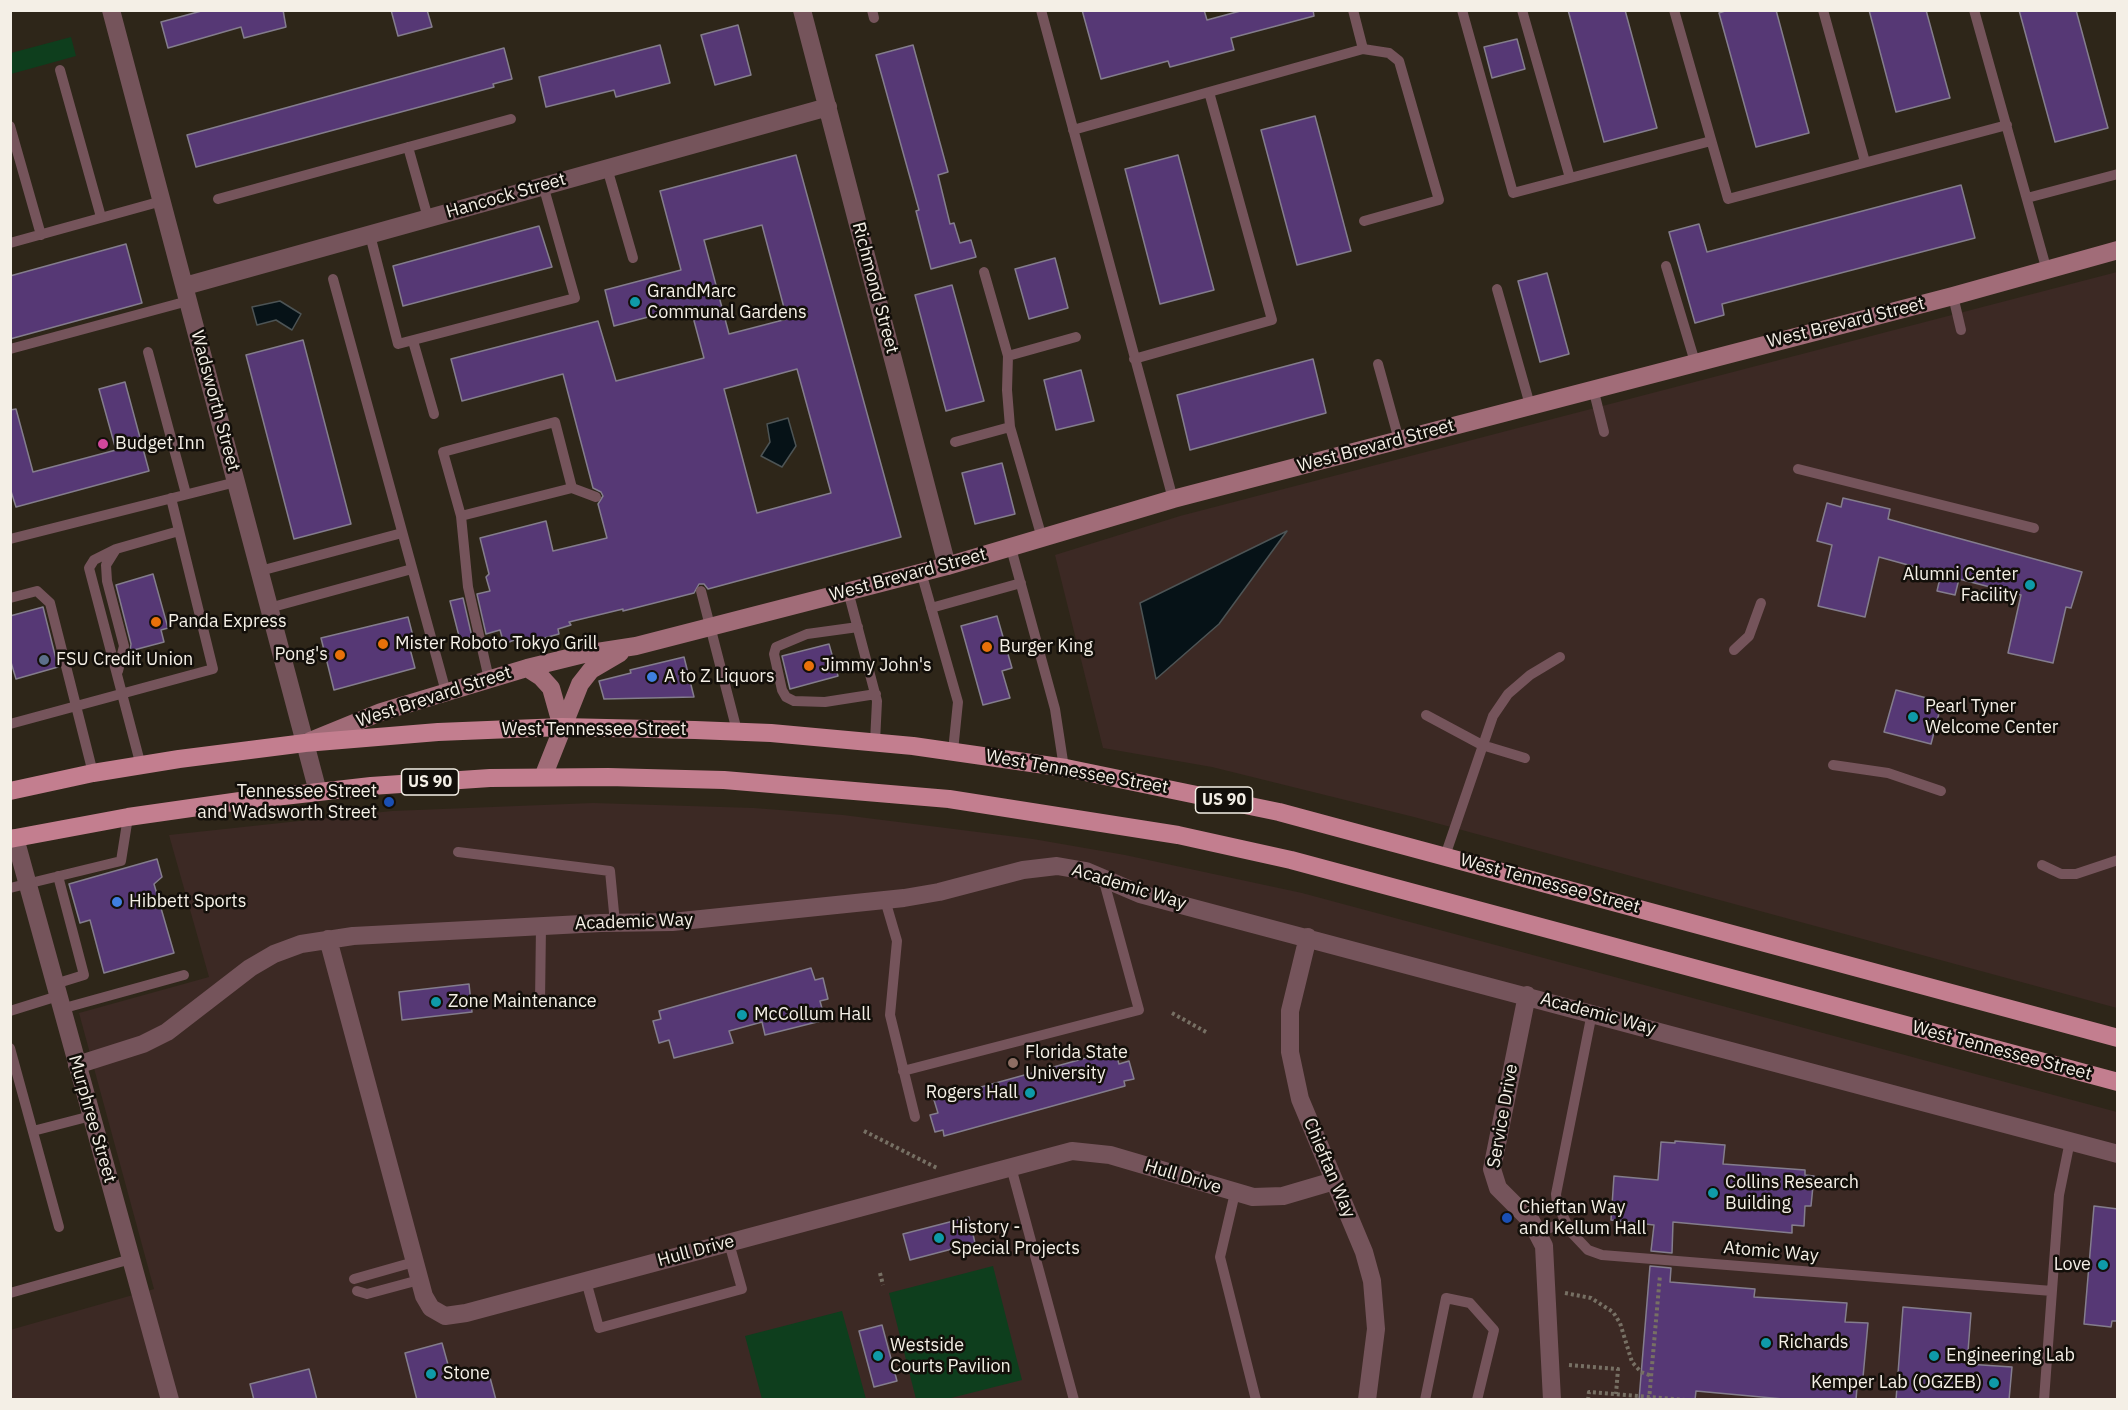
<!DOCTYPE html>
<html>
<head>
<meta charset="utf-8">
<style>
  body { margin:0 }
  #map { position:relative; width:2128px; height:1410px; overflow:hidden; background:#2e2619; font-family:"IBM Plex Sans",sans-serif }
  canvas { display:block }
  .frame { position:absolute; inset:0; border:12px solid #f4efe6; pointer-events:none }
</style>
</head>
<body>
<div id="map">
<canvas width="2128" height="1410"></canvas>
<div class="frame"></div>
</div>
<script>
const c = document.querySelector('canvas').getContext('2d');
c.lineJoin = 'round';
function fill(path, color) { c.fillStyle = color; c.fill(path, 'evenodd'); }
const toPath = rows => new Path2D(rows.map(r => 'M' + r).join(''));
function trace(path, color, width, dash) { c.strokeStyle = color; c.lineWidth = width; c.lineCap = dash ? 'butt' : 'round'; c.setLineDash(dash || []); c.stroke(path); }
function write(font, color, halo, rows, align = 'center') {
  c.font = font + ' "IBM Plex Sans",sans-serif'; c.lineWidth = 5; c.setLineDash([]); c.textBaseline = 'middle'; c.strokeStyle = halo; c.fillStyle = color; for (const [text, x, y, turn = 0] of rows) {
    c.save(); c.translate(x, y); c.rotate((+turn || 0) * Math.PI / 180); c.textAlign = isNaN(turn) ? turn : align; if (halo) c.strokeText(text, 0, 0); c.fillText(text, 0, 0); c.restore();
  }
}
const education = toPath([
  [2117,272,2117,1008,1414,817,1212,767,1103,748,1055,555,1180,516],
  [593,803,754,808,843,815,1033,839,1125,855,1302,893,2117,1112,2117,1399,12,1400,10,1330,154,1289,79,1013,209,977,169,835,392,811]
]);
const green = toPath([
  [71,37,76,56,11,74,11,53],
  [993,1266,1022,1380,947,1399,916,1399,889,1293],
  [842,1311,866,1399,762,1399,745,1336]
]);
const water = toPath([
  [280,301,301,314,292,330,276,320,257,325,252,307,280,301],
  [788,418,796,446,782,467,761,456,770,442,767,424,788,418],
  [1287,531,1219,624,1156,679,1140,603,1287,531]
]);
const building = toPath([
  [205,10,283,10,286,27,244,38,241,27,168,48,161,22,205,10],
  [391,10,427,10,432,27,398,36,391,10],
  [1082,10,1204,10,1207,20,1244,10,1313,10,1314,16,1231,38,1234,50,1170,67,1168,61,1101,79,1082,10],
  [1568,10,1625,10,1657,128,1604,142,1568,10],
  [1728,10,1776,10,1809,133,1756,147,1719,13,1728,10],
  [1869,10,1926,10,1950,98,1896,112,1869,10],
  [2019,10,2076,10,2108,128,2055,142,2019,10],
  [738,25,751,75,715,85,701,35,738,25],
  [1517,39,1525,69,1492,78,1484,47,1517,39],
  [660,45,670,83,616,97,614,90,546,107,539,77,660,45],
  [913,45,948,172,938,175,950,224,954,223,960,243,971,240,976,257,931,269,916,211,919,210,876,55,913,45],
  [504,48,512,79,493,84,494,87,196,167,187,135,504,48],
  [1315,116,1351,251,1297,265,1261,130,1315,116],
  [796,155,901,537,708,589,704,584,699,584,694,593,623,611,623,609,569,622,571,625,558,629,559,634,519,645,517,639,504,644,500,630,486,634,477,594,490,591,486,577,489,574,480,538,546,521,553,551,607,538,598,504,603,496,601,492,593,488,563,374,462,401,451,359,598,321,616,381,704,358,690,306,614,326,605,290,681,270,660,191,796,155],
  [762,225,787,319,729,334,704,240,762,225],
  [797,369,831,493,757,513,724,389,797,369],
  [1178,155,1214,290,1160,304,1125,169,1178,155],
  [1961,185,1975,238,1722,304,1724,315,1695,323,1669,232,1699,224,1707,252,1961,185],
  [539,226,552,267,403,306,393,266,539,226],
  [126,244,142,303,10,339,10,276,126,244],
  [1055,258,1068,308,1029,319,1015,269,1055,258],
  [1547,273,1569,354,1540,362,1518,281,1547,273],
  [952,285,984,401,946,411,915,295,952,285],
  [303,340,351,524,294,539,246,355,303,340],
  [1313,359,1326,413,1190,450,1177,395,1313,359],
  [1081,370,1094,421,1056,430,1044,380,1081,370],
  [125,382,149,471,16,507,10,488,10,410,16,409,33,472,116,450,99,389,125,382],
  [1002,463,1015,514,975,524,962,473,1002,463],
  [1843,498,1890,509,1888,519,2082,572,2071,608,2066,607,2053,663,2008,653,2021,595,1959,579,1955,595,1937,591,1941,574,1879,557,1865,617,1818,606,1832,545,1817,541,1827,503,1841,507,1843,498],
  [153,574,168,628,161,630,164,642,130,651,131,644,116,585,153,574],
  [463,598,472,637,460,640,450,601,463,598],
  [43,607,58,667,16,679,10,659,10,616,43,607],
  [997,616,1012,668,1002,671,1010,698,983,705,961,626,997,616],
  [408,617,415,644,409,645,415,668,334,690,321,638,408,617],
  [829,644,838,676,790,689,782,656,829,644],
  [684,657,694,697,604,699,599,681,631,673,630,670,684,657],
  [1896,690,1942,702,1931,744,1884,732,1896,690],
  [157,859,162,877,154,884,174,953,104,973,90,920,80,923,69,884,157,859],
  [811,968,815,980,823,978,828,999,820,1001,825,1020,765,1035,762,1022,729,1031,733,1043,674,1058,669,1040,659,1043,653,1021,661,1019,659,1011,811,968],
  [469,984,472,1012,402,1020,399,992,469,984],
  [1115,1050,1119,1064,1129,1061,1134,1079,1124,1081,1125,1086,944,1136,943,1130,935,1132,930,1115,938,1113,934,1100,1115,1050],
  [1675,1141,1725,1145,1723,1164,1805,1170,1805,1175,1814,1176,1811,1206,1805,1206,1804,1226,1792,1225,1792,1233,1673,1222,1672,1253,1651,1251,1654,1225,1611,1220,1614,1176,1658,1180,1661,1142,1675,1143,1675,1141],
  [2094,1206,2118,1209,2118,1321,2112,1321,2111,1327,2084,1324,2094,1206],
  [969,1217,975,1243,910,1260,903,1234,969,1217],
  [1650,1266,1671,1268,1670,1282,1755,1289,1754,1297,1847,1303,1845,1322,1868,1323,1862,1388,1857,1387,1856,1400,1794,1400,1696,1391,1695,1400,1639,1400,1650,1266],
  [1903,1307,1971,1313,1967,1364,2012,1367,2009,1400,1896,1400,1903,1307],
  [882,1325,897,1381,874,1387,859,1331,882,1325],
  [442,1343,452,1379,488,1370,496,1400,417,1400,405,1353,442,1343],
  [309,1369,317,1400,254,1400,250,1384,309,1369]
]);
const path = toPath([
  [1172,1013,1206,1032],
  [864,1131,937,1168],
  [880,1273,883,1285],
  [1565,1293,1591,1298,1613,1312,1620,1323,1632,1362,1641,1372,1652,1376],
  [1569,1365,1618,1369,1616,1394],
  [1588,1400,1589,1392,1687,1400],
  [1649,1400,1660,1275]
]);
const lane = toPath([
  [872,10,874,18],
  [1041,10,1173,499],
  [1353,10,1363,49],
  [1462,10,1513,193,1711,141],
  [1522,10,1570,178],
  [1674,10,1728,199,2007,125],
  [1823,10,1865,162],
  [1974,10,2047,271],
  [60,70,101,217],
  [10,126,41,235],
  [1073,130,1363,49,1389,53,1399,61,1439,200,1364,221],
  [408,147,428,218],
  [607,168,633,258],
  [2027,198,2118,174],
  [218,199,511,119],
  [370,235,398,344,575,298,543,185],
  [10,243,162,201],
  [1666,266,1695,362],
  [984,272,1008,356,1007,390,1010,427,1042,538],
  [333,279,446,692],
  [1497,289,1530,405],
  [1953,296,1961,330],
  [413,341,434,414],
  [10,349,188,301],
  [148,352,186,494],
  [1008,356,1076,337],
  [1134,359,1272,320,1209,92],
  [1378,364,1399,440],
  [1593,388,1604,432],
  [955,442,1010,427],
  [1798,469,2034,528],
  [572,488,596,497],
  [461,516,572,488,555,422,443,452,461,516,468,587,489,679],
  [10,539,236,482],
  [1011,548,1055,709,1064,768],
  [116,549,106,565,107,581,124,646,118,671],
  [260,571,402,533],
  [921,572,958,702,953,751],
  [701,591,737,731],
  [848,591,877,701,875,742],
  [10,598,37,591,50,603,93,773],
  [269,608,412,569],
  [931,608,1021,583],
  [858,627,807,634,776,647,774,654,782,690,786,697,794,701,825,702,876,694],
  [1734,650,1749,636,1761,603],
  [1426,715,1482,745,1525,758],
  [10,724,213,669,171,498],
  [1833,765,1888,773,1941,791],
  [141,766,89,568,94,560,116,549,179,531],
  [458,852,610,871,615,923],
  [1445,856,1493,716,1508,694,1530,675,1560,657],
  [2042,865,2061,874,2076,874,2118,860],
  [10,888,121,861,128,817],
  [885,900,897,941,890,1015,915,1117],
  [55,984,84,975,58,876],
  [540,1002,541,926],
  [61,1009,184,975],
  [10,1011,58,996],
  [1592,1013,1556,1194,1557,1204,1571,1232,1588,1250,1602,1255,2052,1291],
  [10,1048,59,1227],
  [903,1071,1139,1010,1103,878],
  [33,1131,91,1116],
  [1011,1167,1074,1400],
  [1235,1193,1220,1257,1256,1400],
  [1539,1233,1565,1221],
  [354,1279,414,1262],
  [586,1281,599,1328,742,1289,729,1243],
  [357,1291,367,1294,419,1280],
  [10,1293,131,1259],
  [1425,1400,1446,1298,1470,1303,1494,1330,1477,1400],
  [2044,1400,2059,1195,2070,1141]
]);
const street = toPath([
  [111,10,318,792],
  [802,10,947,566],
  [185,286,828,107],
  [15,838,170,1400],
  [1308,937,1290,1011,1290,1052,1300,1099,1364,1252,1372,1281,1376,1329,1367,1400],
  [328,939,424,1296,431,1308,445,1316,466,1313,1072,1151,1110,1155,1253,1197,1283,1196,1334,1181],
  [1527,995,1492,1169,1498,1188,1531,1221,1544,1246,1552,1400],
  [77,1065,143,1044,167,1032,250,968,274,954,301,944,353,936,601,923,672,922,904,898,939,892,1023,870,1057,866,1086,871,1140,894,2118,1154]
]);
const secondary = toPath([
  [527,668,541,677,551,688,562,727],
  [310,741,381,712,527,668,584,654,636,646,947,566,1173,499,1953,296,2118,250],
  [543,777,580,684,591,670,620,653]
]);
const primary = toPath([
  [10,791,93,773,179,759,305,743,438,732,562,727,695,730,771,733,913,746,1066,768,1279,812,2118,1038],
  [10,839,128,817,240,801,371,786,490,778,608,777,724,780,949,799,1178,835,1291,860,2118,1082]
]);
const markers = [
  [635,302,6,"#0f9aa8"],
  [103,444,6,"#d1479c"],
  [2030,585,6,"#0f9aa8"],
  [156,622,6,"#e8710a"],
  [383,644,6,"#e8710a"],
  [987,647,6,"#e8710a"],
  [340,655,6,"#e8710a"],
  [44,660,6,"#5c6f8a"],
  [809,666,6,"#e8710a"],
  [652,677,6,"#3f7fe0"],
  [1913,717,6,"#0f9aa8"],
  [389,802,6,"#1a4fb4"],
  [117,902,6,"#3f7fe0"],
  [436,1002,6,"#0f9aa8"],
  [742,1015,6,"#0f9aa8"],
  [1013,1063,6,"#8d6e63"],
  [1030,1093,6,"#0f9aa8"],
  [1713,1193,6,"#0f9aa8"],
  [1507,1218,6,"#1a4fb4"],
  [939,1238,6,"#0f9aa8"],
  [2103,1265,6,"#0f9aa8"],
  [1766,1343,6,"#0f9aa8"],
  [878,1356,6,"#0f9aa8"],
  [1934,1356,6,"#0f9aa8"],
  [431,1374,6,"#0f9aa8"],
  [1994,1383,6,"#0f9aa8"]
];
const shields = [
  [430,782,57],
  [1224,800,57]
];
const shieldNames = [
  ["US 90",430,782],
  ["US 90",1224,800]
];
const streetNames = [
  ["Hancock Street",506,196,-16],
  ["Richmond Street",875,288,75],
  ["West Brevard Street",1846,323,-14],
  ["Wadsworth Street",215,401,75],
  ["West Brevard Street",1376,446,-15],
  ["West Brevard Street",908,575,-15],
  ["West Brevard Street",434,697,-18],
  ["West Tennessee Street",594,730],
  ["West Tennessee Street",1077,772,10],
  ["West Tennessee Street",1550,884,15],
  ["Academic Way",1129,887,17],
  ["Academic Way",634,922,-2],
  ["Academic Way",1598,1014,15],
  ["West Tennessee Street",2002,1051,15],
  ["Service Drive",1503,1116,-80],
  ["Murphree Street",92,1119,74],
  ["Chieftan Way",1329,1168,67],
  ["Hull Drive",1183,1177,17],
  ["Hull Drive",696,1251,-15],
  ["Atomic Way",1771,1252,5]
];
const poiNames = [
  ["GrandMarc",647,292],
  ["Communal Gardens",647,313],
  ["Budget Inn",115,444],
  ["Alumni Center",2018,575,"right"],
  ["Facility",2018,596,"right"],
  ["Panda Express",168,622],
  ["Mister Roboto Tokyo Grill",395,644],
  ["Burger King",999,647],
  ["Pong's",328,655,"right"],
  ["FSU Credit Union",56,660],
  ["Jimmy John's",821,666],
  ["A to Z Liquors",664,677],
  ["Pearl Tyner",1925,707],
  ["Welcome Center",1925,728],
  ["Tennessee Street",377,792,"right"],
  ["and Wadsworth Street",377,813,"right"],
  ["Hibbett Sports",129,902],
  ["Zone Maintenance",448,1002],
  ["McCollum Hall",754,1015],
  ["Florida State",1025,1053],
  ["University",1025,1074],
  ["Rogers Hall",1018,1093,"right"],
  ["Collins Research",1725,1183],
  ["Building",1725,1204],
  ["Chieftan Way",1519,1208],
  ["and Kellum Hall",1519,1229],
  ["History -",951,1228],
  ["Special Projects",951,1249],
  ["Love",2091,1265,"right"],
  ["Richards",1778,1343],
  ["Westside",890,1346],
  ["Courts Pavilion",890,1367],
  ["Engineering Lab",1946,1356],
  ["Stone",443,1374],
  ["Kemper Lab (OGZEB)",1982,1383,"right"]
];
fill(education, '#3c2924');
fill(green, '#0e3e1d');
fill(water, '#061217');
trace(water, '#4d5455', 1.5);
fill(building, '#563875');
trace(building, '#847d8d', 1.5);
trace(path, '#777064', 4, [3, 3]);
trace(lane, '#75545b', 10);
trace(street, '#75545b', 18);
trace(secondary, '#a16c78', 18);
trace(primary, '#c37e8f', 18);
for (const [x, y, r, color] of markers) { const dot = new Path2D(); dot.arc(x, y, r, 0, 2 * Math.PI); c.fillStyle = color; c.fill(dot); trace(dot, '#130f0a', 2); }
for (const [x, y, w] of shields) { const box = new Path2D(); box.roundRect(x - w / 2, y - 13, w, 26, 4.5); c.fillStyle = '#130f0a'; c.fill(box); trace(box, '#f4efe6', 1.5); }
write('bold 16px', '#f4efe6', null, shieldNames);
write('18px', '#f4efe6', '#130f0a', streetNames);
write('18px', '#f4efe6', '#130f0a', poiNames, 'left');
</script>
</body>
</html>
